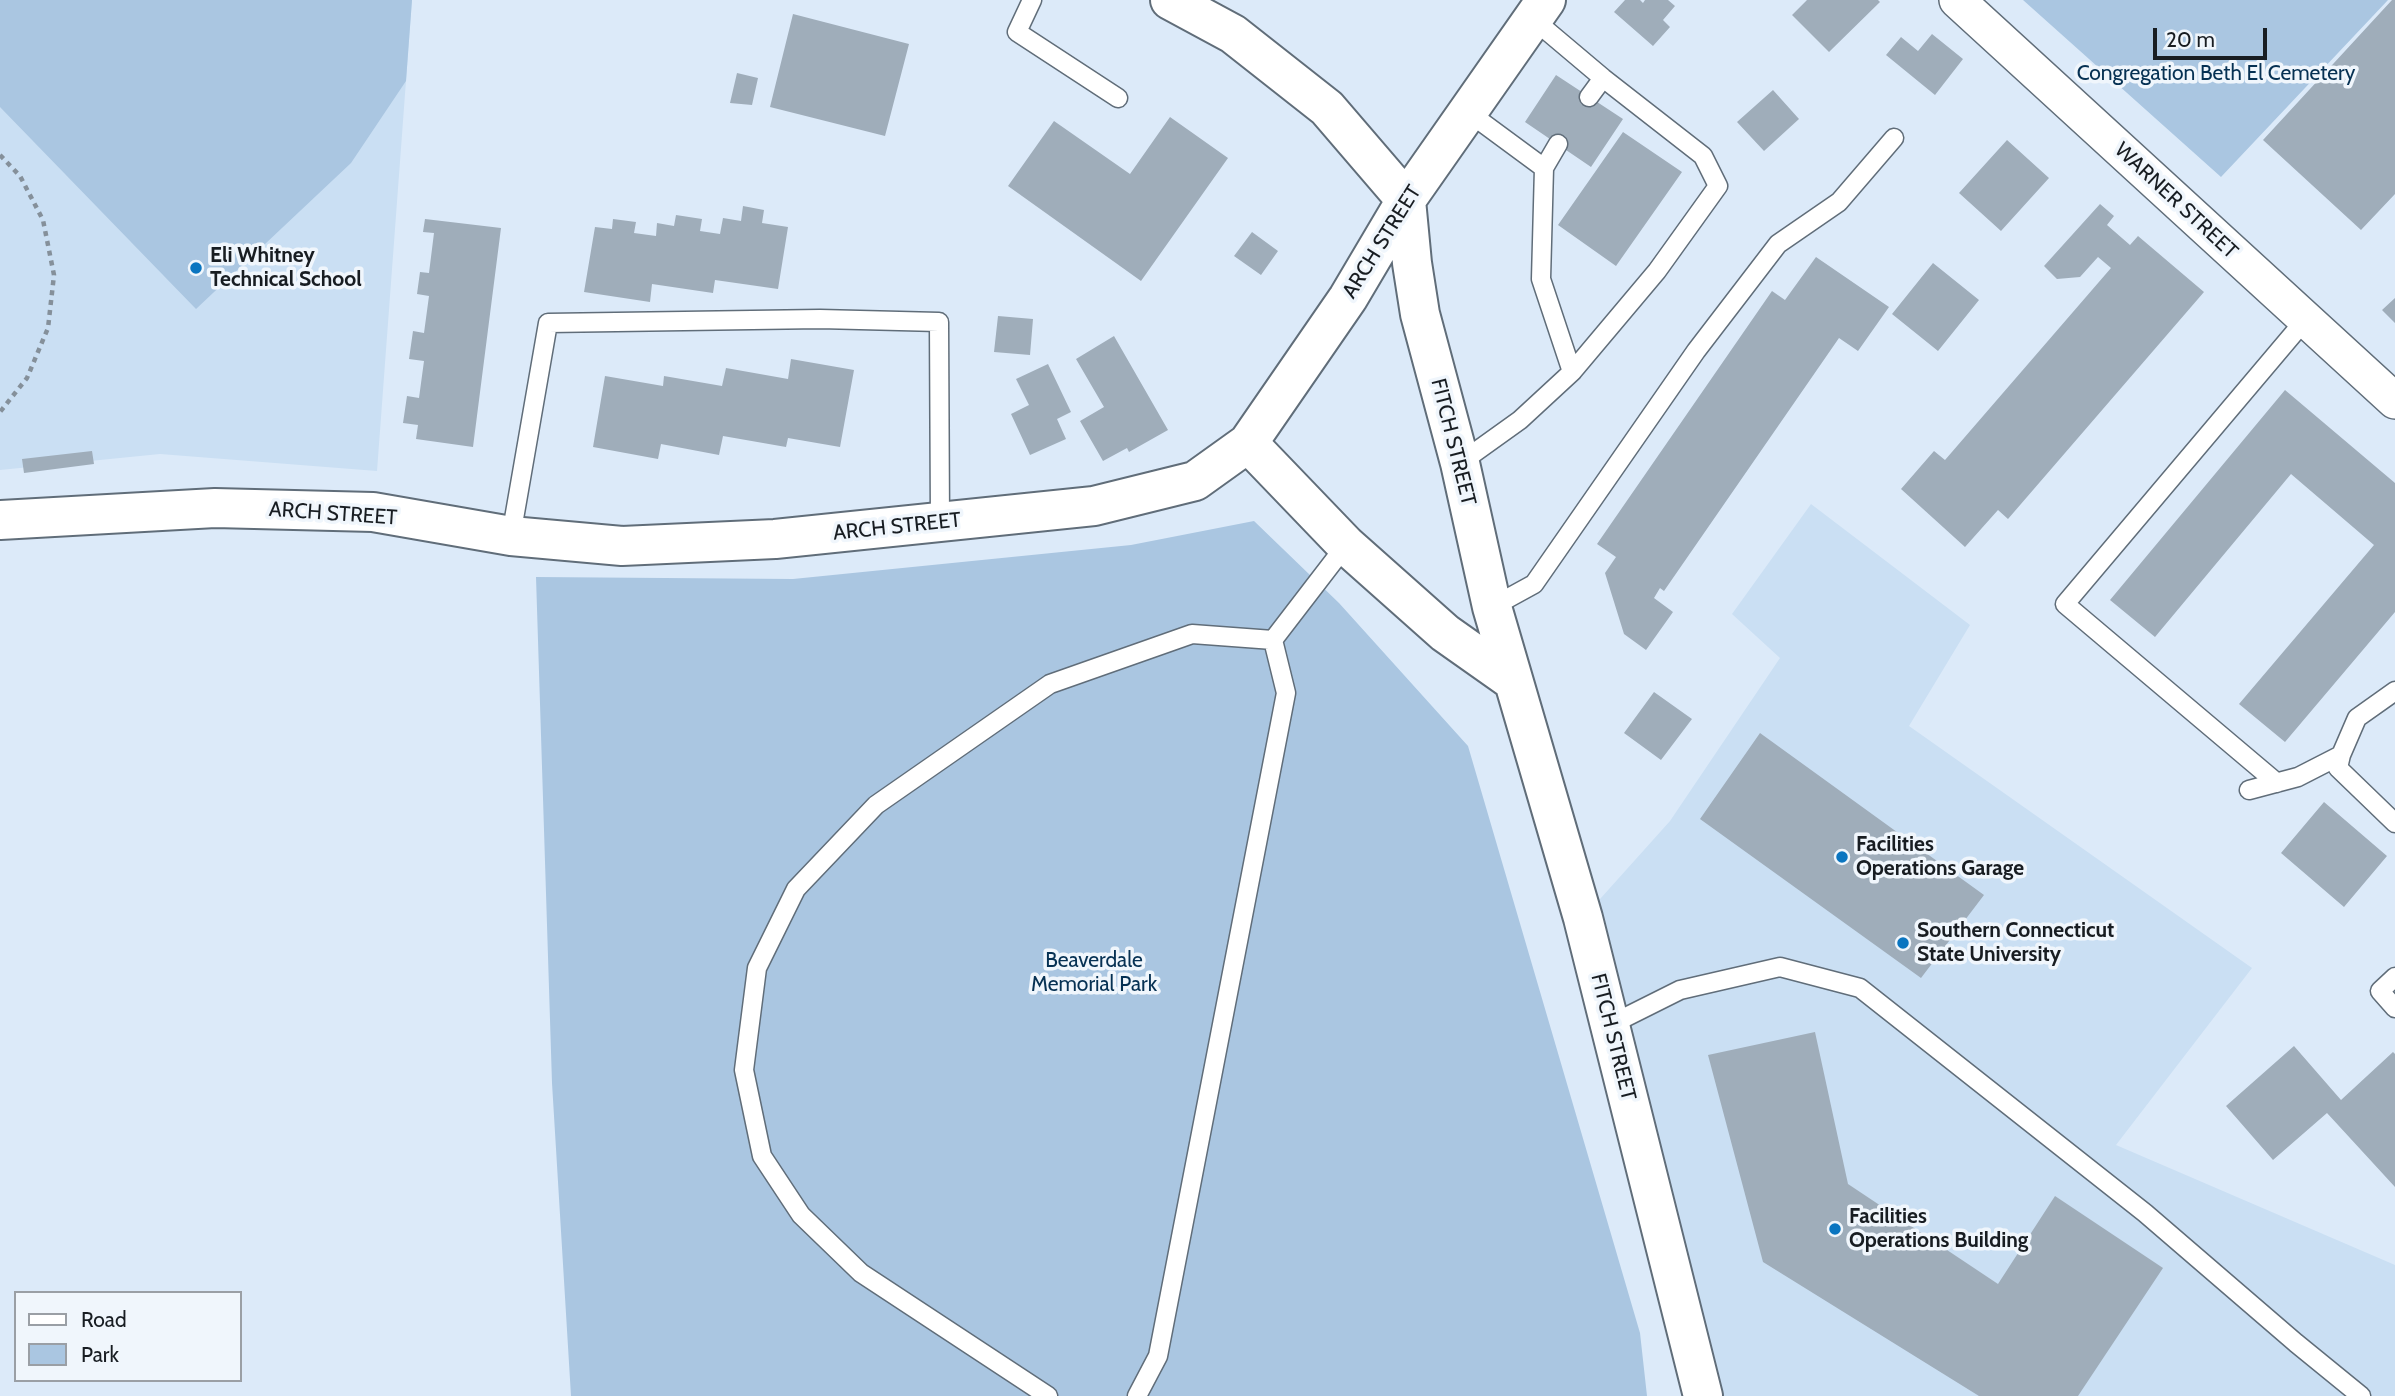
<!DOCTYPE html>
<html>
<head>
<meta charset="utf-8">
<style>
  body { margin:0 }
  #map { position:relative; width:2395px; height:1396px; overflow:hidden; background:#dceaf9; font-family:Cabin,sans-serif }
  canvas { display:block }
  .legend { position:absolute; left:14px; top:1291px; width:228px; height:91px; box-sizing:border-box; background:#f0f6fc; border:2px solid #9a9fa5; margin:0; padding:9px 12px; list-style:none; font-size:21px; color:#181d22 }
  .legend li { display:flex; align-items:center; gap:14px; height:35px }
  .legend b { width:35px; border:2px solid #9a9fa5 }
  .scale { position:absolute; left:2153px; top:28px; width:114px; height:32px; box-sizing:border-box; border:4px solid #181d22; border-top:0; padding-left:9px; font-size:21px; line-height:24px; white-space:nowrap; color:#181d22; -webkit-text-stroke:5px #f0f6fc; paint-order:stroke }
</style>
</head>
<body>
<div id="map">
<canvas width="2395" height="1396"></canvas>
<ul class="legend">
<li><b style="height:9px;background:#fff"></b>Road</li>
<li><b style="height:19px;background:#aac6e1"></b>Park</li>
</ul>
<div class="scale">20 m</div>
</div>
<script>
const c = document.querySelector('canvas').getContext('2d');
c.lineJoin = 'round';
function fill(path, color) { c.fillStyle = color; c.fill(path, 'evenodd'); }
const toPath = rows => new Path2D(rows.map(r => 'M' + r).join(''));
function trace(path, color, width, dash) { c.strokeStyle = color; c.lineWidth = width; c.lineCap = dash ? 'butt' : 'round'; c.setLineDash(dash || []); c.stroke(path); }
function write(font, color, halo, rows, align = 'center') {
  c.font = font + ' Cabin,sans-serif'; c.lineWidth = 7; c.setLineDash([]); c.textBaseline = 'middle'; c.strokeStyle = halo; c.fillStyle = color; for (const [text, x, y, turn = 0] of rows) {
    c.save(); c.translate(x, y); c.rotate((+turn || 0) * Math.PI / 180); c.textAlign = isNaN(turn) ? turn : align; if (halo) c.strokeText(text, 0, 0); c.fillText(text, 0, 0); c.restore();
  }
}
const built = toPath([
  [0,0,412,0,377,471,160,454,0,470],
  [1811,504,1970,625,1909,726,2252,968,2116,1145,2395,1265,2395,1396,1703,1396,1583,918,1670,821,1780,658,1732,614]
]);
const green = toPath([
  [0,0,412,0,406,81,351,163,196,309,0,107],
  [2023,0,2388,0,2221,177],
  [1254,521,1339,603,1468,746,1640,1333,1647,1396,571,1396,552,1083,536,577,793,579,1131,545]
]);
const building = toPath([
  [1625,0,1640,0,1643,3,1645,0,1668,0,1675,6,1663,20,1670,27,1653,46,1614,12],
  [1807,0,1878,0,1880,2,1829,52,1792,15],
  [2392,0,2395,0,2395,194,2361,230,2263,140],
  [793,14,909,44,885,136,770,107],
  [1932,34,1963,59,1935,95,1886,55,1901,37,1918,51],
  [737,73,758,78,752,105,730,103],
  [1556,75,1623,119,1591,167,1525,122],
  [1773,90,1799,119,1764,151,1737,122],
  [1170,117,1228,158,1141,281,1008,186,1054,121,1130,174],
  [1623,132,1682,172,1616,266,1558,225],
  [2007,140,2049,178,2001,231,1959,193],
  [2100,204,2114,216,2107,225,2130,245,2138,236,2204,292,2008,519,1998,510,1965,547,1901,489,1934,451,1945,460,2111,268,2098,257,2080,277,2057,279,2044,266],
  [743,206,764,210,762,223,788,227,778,289,715,280,713,293,652,284,650,302,584,292,595,227,612,229,613,219,636,222,634,233,656,236,657,223,674,226,676,215,702,219,700,231,720,234,723,218,741,221],
  [425,219,501,228,473,447,416,439,418,425,403,423,407,396,419,398,424,361,409,359,413,331,424,333,429,296,417,294,420,272,429,273,434,233,423,232],
  [1252,232,1278,251,1261,275,1234,256],
  [1816,257,1889,307,1858,351,1839,338,1664,591,1660,588,1654,598,1673,612,1646,650,1624,634,1605,573,1616,557,1597,544,1772,291,1785,300],
  [1933,263,1979,300,1938,351,1892,314],
  [2395,298,2395,323,2382,310],
  [998,316,1033,319,1030,355,994,352],
  [1114,336,1168,430,1129,452,1127,448,1103,461,1080,421,1104,407,1076,359],
  [791,359,854,370,840,447,788,438,786,447,723,436,719,455,661,444,658,459,593,447,605,376,663,386,664,376,722,386,726,368,788,379],
  [1048,364,1071,412,1057,419,1066,439,1030,455,1011,414,1029,405,1016,379],
  [2285,390,2395,483,2395,612,2285,742,2239,704,2374,545,2291,474,2155,637,2110,600],
  [92,451,94,464,24,473,22,459],
  [1654,692,1692,719,1661,760,1624,733],
  [1760,733,1984,895,1921,978,1700,819],
  [2324,802,2387,856,2344,907,2281,853],
  [1815,1032,1848,1184,1998,1284,2055,1196,2163,1268,2078,1396,1979,1396,1763,1262,1708,1055],
  [2294,1046,2341,1100,2393,1052,2395,1054,2395,1187,2327,1113,2273,1160,2226,1106]
]);
const path = toPath([
  [0,155,20,176,43,220,54,275,48,328,27,378,0,412]
]);
const lane = toPath([
  [1032,0,1017,32,1118,98],
  [1533,19,1603,78,1703,156,1718,186,1657,271,1572,372],
  [1589,97,1603,78],
  [1544,168,1558,144],
  [1460,463,1520,420,1572,372,1541,279,1544,168,1468,112],
  [511,536,548,323,820,319,939,322,940,522],
  [1492,607,1534,584,1696,351,1778,244,1839,202,1894,138],
  [1273,640,1346,545],
  [2395,691,2357,718,2341,755,2338,768,2395,823],
  [2277,783,2065,604,2305,320],
  [2249,790,2298,777,2341,755],
  [2395,977,2380,991,2395,1008],
  [1610,1025,1680,990,1780,967,1860,988,2145,1213,2296,1343,2361,1396],
  [1048,1396,861,1273,801,1215,762,1156,744,1070,757,968,796,889,876,805,1050,684,1192,634,1273,640],
  [1137,1396,1158,1356,1286,693,1273,640]
]);
const street = toPath([
  [1957,0,2395,401]
]);
const secondary = toPath([
  [1170,0,1233,34,1327,108,1406,200],
  [1406,200,1412,263,1420,314,1460,463,1492,607,1583,918,1703,1396],
  [1248,443,1346,545,1445,633,1513,681],
  [0,520,215,508,373,512,511,536,622,546,775,539,1094,506,1195,481,1248,443,1348,298,1406,200,1546,0]
]);
const markers = [
  [196,268,7,"#0a75c0"],
  [1842,857,7,"#0a75c0"],
  [1903,943,7,"#0a75c0"],
  [1835,1229,7,"#0a75c0"]
];
const parkNames = [
  ["Congregation Beth El Cemetery",2216,74],
  ["Beaverdale",1094,961],
  ["Memorial Park",1094,985]
];
const streetNames = [
  ["WARNER STREET",2176,201,43],
  ["ARCH STREET",1382,242,-58],
  ["FITCH STREET",1453,442,76],
  ["ARCH STREET",333,514,4],
  ["ARCH STREET",897,527,-6],
  ["FITCH STREET",1613,1037,76]
];
const poiNames = [
  ["Eli Whitney",210,256],
  ["Technical School",210,280],
  ["Facilities",1856,845],
  ["Operations Garage",1856,869],
  ["Southern Connecticut",1917,931],
  ["State University",1917,955],
  ["Facilities",1849,1217],
  ["Operations Building",1849,1241]
];
fill(built, '#cadff3');
fill(green, '#aac6e1');
fill(building, '#9fadba');
trace(lane, '#606d79', 21);
trace(street, '#606d79', 38);
trace(secondary, '#606d79', 42);
trace(path, '#85909a', 4.5, [5, 5]);
trace(lane, '#fff', 18);
trace(street, '#fff', 35);
trace(secondary, '#fff', 38);
for (const [x, y, r, color] of markers) { const dot = new Path2D(); dot.arc(x, y, r, 0, 2 * Math.PI); c.fillStyle = color; c.fill(dot); trace(dot, '#f0f6fc', 2.5); }
write('21px', '#063153', '#f0f6fc', parkNames);
write('21px', '#181d22', '#f0f6fc', streetNames);
write('bold 21px', '#181d22', '#f0f6fc', poiNames, 'left');
</script>
</body>
</html>
